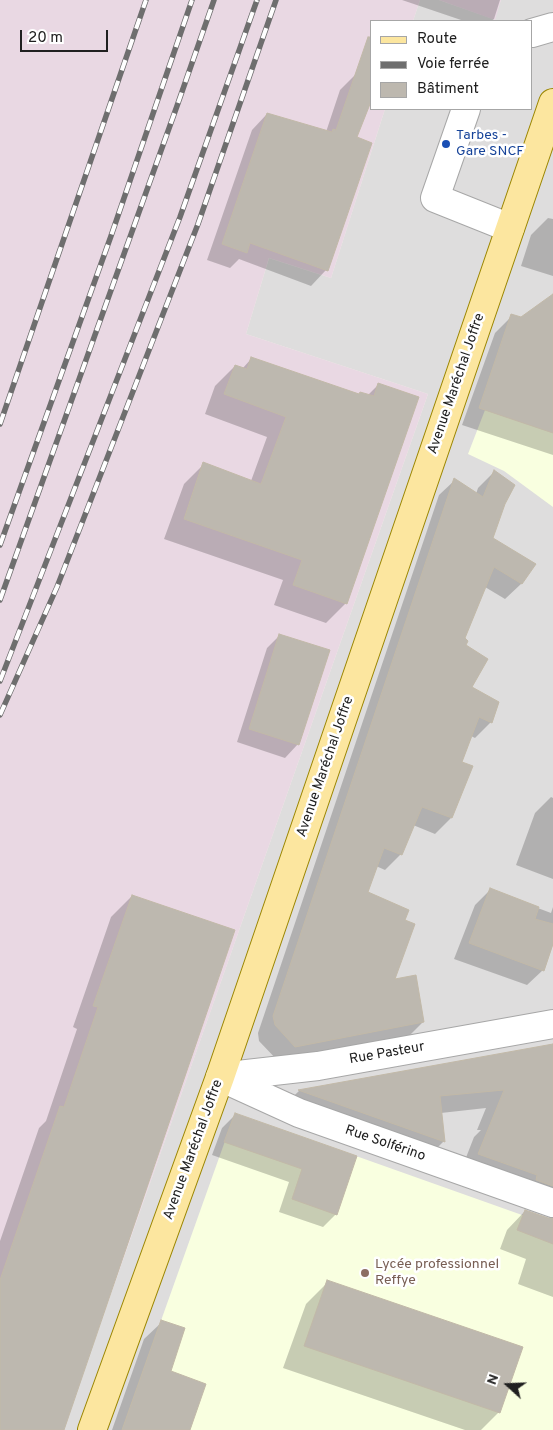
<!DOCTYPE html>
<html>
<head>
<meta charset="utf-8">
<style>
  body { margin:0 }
  #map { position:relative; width:553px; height:1430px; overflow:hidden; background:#f0efe6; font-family:Overpass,sans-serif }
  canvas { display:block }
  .legend { position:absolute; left:370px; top:20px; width:162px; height:90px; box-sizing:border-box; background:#fff; border:1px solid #a6a6a6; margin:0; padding:6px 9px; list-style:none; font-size:15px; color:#202020 }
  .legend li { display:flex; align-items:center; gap:10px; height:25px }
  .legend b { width:25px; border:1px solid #a6a6a6 }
  .north { position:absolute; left:483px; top:1360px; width:50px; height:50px; -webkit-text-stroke:4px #fff; paint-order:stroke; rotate:290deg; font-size:14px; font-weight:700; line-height:20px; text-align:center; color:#202020 }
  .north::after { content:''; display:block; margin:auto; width:18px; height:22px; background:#202020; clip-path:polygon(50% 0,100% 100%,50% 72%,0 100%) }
  .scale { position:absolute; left:20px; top:30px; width:88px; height:22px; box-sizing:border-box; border:2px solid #202020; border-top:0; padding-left:6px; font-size:15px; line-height:18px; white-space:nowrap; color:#202020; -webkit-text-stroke:4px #fff; paint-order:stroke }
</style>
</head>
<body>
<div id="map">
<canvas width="553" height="1430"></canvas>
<ul class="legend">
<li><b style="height:6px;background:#fce69f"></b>Route</li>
<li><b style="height:6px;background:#6e6e6e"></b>Voie ferrée</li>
<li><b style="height:14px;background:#bdb8af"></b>Bâtiment</li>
</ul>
<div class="north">N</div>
<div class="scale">20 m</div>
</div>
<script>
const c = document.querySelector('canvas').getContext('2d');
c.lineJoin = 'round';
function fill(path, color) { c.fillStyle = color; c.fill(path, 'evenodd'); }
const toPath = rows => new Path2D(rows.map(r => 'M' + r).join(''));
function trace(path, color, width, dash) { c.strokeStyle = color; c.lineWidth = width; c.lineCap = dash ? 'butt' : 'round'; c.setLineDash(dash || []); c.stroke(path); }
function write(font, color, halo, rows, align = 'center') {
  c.font = font + ' Overpass,sans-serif'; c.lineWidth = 5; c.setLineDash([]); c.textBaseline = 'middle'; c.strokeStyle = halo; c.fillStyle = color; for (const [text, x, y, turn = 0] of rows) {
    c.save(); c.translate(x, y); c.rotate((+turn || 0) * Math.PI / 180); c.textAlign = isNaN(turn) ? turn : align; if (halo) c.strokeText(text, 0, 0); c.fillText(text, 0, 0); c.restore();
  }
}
const residential = toPath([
  [420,0,439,0,494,19,501,0,553,0,553,1430,63,1430,428,394,246,334,269,258,331,278,385,109,532,109,532,21,413,21]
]);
const industrial = toPath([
  [0,0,420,0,413,21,372,21,372,109,385,109,331,278,269,258,246,334,428,394,63,1430,0,1430],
  [439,0,501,0,495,20]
]);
const education = toPath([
  [485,410,553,433,553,507,504,471,468,454],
  [235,1113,553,1226,553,1430,122,1430]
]);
const shadow = toPath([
  [402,0,500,0,494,19,491,21,464,21],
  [356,74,355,138,326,270,311,286,239,259,230,268,207,260,252,130,267,114,326,132,340,90],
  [548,218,553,219,553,276,521,266,531,235],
  [553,304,553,455,462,425,495,333,512,316,521,318],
  [252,358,358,395,367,396,379,384,346,603,326,623,274,605,283,580,164,539,184,484,204,464,251,481,267,437,205,414,215,386,235,366,242,369],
  [494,472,504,503,492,539,534,565,521,584,505,599,485,587,463,639,471,688,498,703,491,722,475,738,471,736,461,763,471,767,451,818,435,834,413,825,401,854,385,870,376,866,367,892,403,921,393,981,423,1022,407,1038,279,1062,259,1041,258,1033,439,495,455,480,476,494,478,488],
  [280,635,298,744,285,758,237,742,267,648],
  [551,797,553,798,553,879,516,865,535,813],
  [490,890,551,913,553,907,553,944,543,970,527,985,454,959,475,905],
  [132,896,62,1430,0,1430,0,1241,39,1128,46,1121,77,1029,73,1027,111,917],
  [553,1046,553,1297,518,1284,526,1259,500,1249,507,1230,525,1211,550,1219,547,1212,460,1173,474,1137,481,1130,477,1130,486,1108,441,1113,443,1142,425,1160,281,1108,299,1091],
  [235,1115,355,1157,336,1214,323,1227,279,1212,289,1182,212,1155,222,1128],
  [328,1282,499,1412,481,1430,465,1430,283,1368,306,1304],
  [162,1322,169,1372,189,1430,112,1430,144,1339]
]);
const building = toPath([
  [368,37,372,37,372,99,357,137,372,143,328,271,250,243,247,253,222,244,267,113,332,132,333,129,336,130,368,37],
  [553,294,553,433,479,408,511,314,521,317,553,294],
  [251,357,359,394,360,392,374,396,378,383,419,397,347,604,293,585,302,560,184,519,203,462,261,484,286,417,224,394,235,365,247,369,251,357],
  [494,470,515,485,505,504,493,538,536,564,522,584,494,567,465,638,468,641,466,645,488,659,472,687,499,702,492,723,479,717,462,762,473,766,452,818,422,807,402,855,384,848,368,892,409,910,405,920,415,924,395,979,416,975,424,1022,295,1047,275,1025,273,1016,454,478,483,497,494,470],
  [279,634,330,650,299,745,249,729,279,634],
  [490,888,539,907,535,919,553,924,553,944,544,971,469,943,490,888],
  [132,895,235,930,64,1430,0,1430,0,1280,60,1106,64,1107,98,1007,93,1006,132,895],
  [553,1044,553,1186,536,1180,537,1175,478,1154,504,1090,440,1096,445,1142,298,1090,553,1044],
  [235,1113,357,1156,337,1215,292,1199,302,1169,224,1142,235,1113],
  [525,1210,548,1218,553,1218,553,1244,517,1230,525,1210],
  [327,1280,523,1347,500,1413,304,1346,327,1280],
  [161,1320,185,1328,171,1371,206,1384,190,1430,122,1430,161,1320]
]);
const minor = toPath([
  [532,33,553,27],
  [466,109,435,198,510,228],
  [220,1077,299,1113,553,1203],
  [220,1077,318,1066,553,1024]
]);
const major = toPath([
  [92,1430,220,1077,553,103]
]);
const rail = toPath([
  [0,424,146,0],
  [0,545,111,236,192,0],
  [0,600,177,106,214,0],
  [0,681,180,217,257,0],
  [0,715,57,587,198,224,276,0]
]);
const markers = [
  [446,144,5,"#1a4fb4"],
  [365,1273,5,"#8d6e63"]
];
const transitNames = [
  ["Tarbes -",456,136],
  ["Gare SNCF",456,152]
];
const streetNames = [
  ["Avenue Maréchal Joffre",457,384,-71],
  ["Avenue Maréchal Joffre",326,767,-71],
  ["Rue Pasteur",387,1054,-10],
  ["Rue Solférino",385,1144,19],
  ["Avenue Maréchal Joffre",194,1150,-70]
];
const educationNames = [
  ["Lycée professionnel",375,1265],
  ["Reffye",375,1281]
];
fill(residential, '#dedddd');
fill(industrial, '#e9d8e3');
fill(education, '#f9ffe0');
fill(shadow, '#0003');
fill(building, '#bdb8af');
trace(building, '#c2b9a8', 1);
trace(minor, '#a7a7a7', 30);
trace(major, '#9b8600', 30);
trace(minor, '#fff', 28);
trace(major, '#fce69f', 28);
trace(rail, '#6e6e6e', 5.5);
trace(rail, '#fff', 4, [11]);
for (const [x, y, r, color] of markers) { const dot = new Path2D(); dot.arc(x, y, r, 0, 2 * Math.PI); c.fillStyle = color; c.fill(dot); trace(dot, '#fff', 2); }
write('14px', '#164399', '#fff', transitNames, 'left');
write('14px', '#202020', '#fff', streetNames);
write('14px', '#785e54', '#fff', educationNames, 'left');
</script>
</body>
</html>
